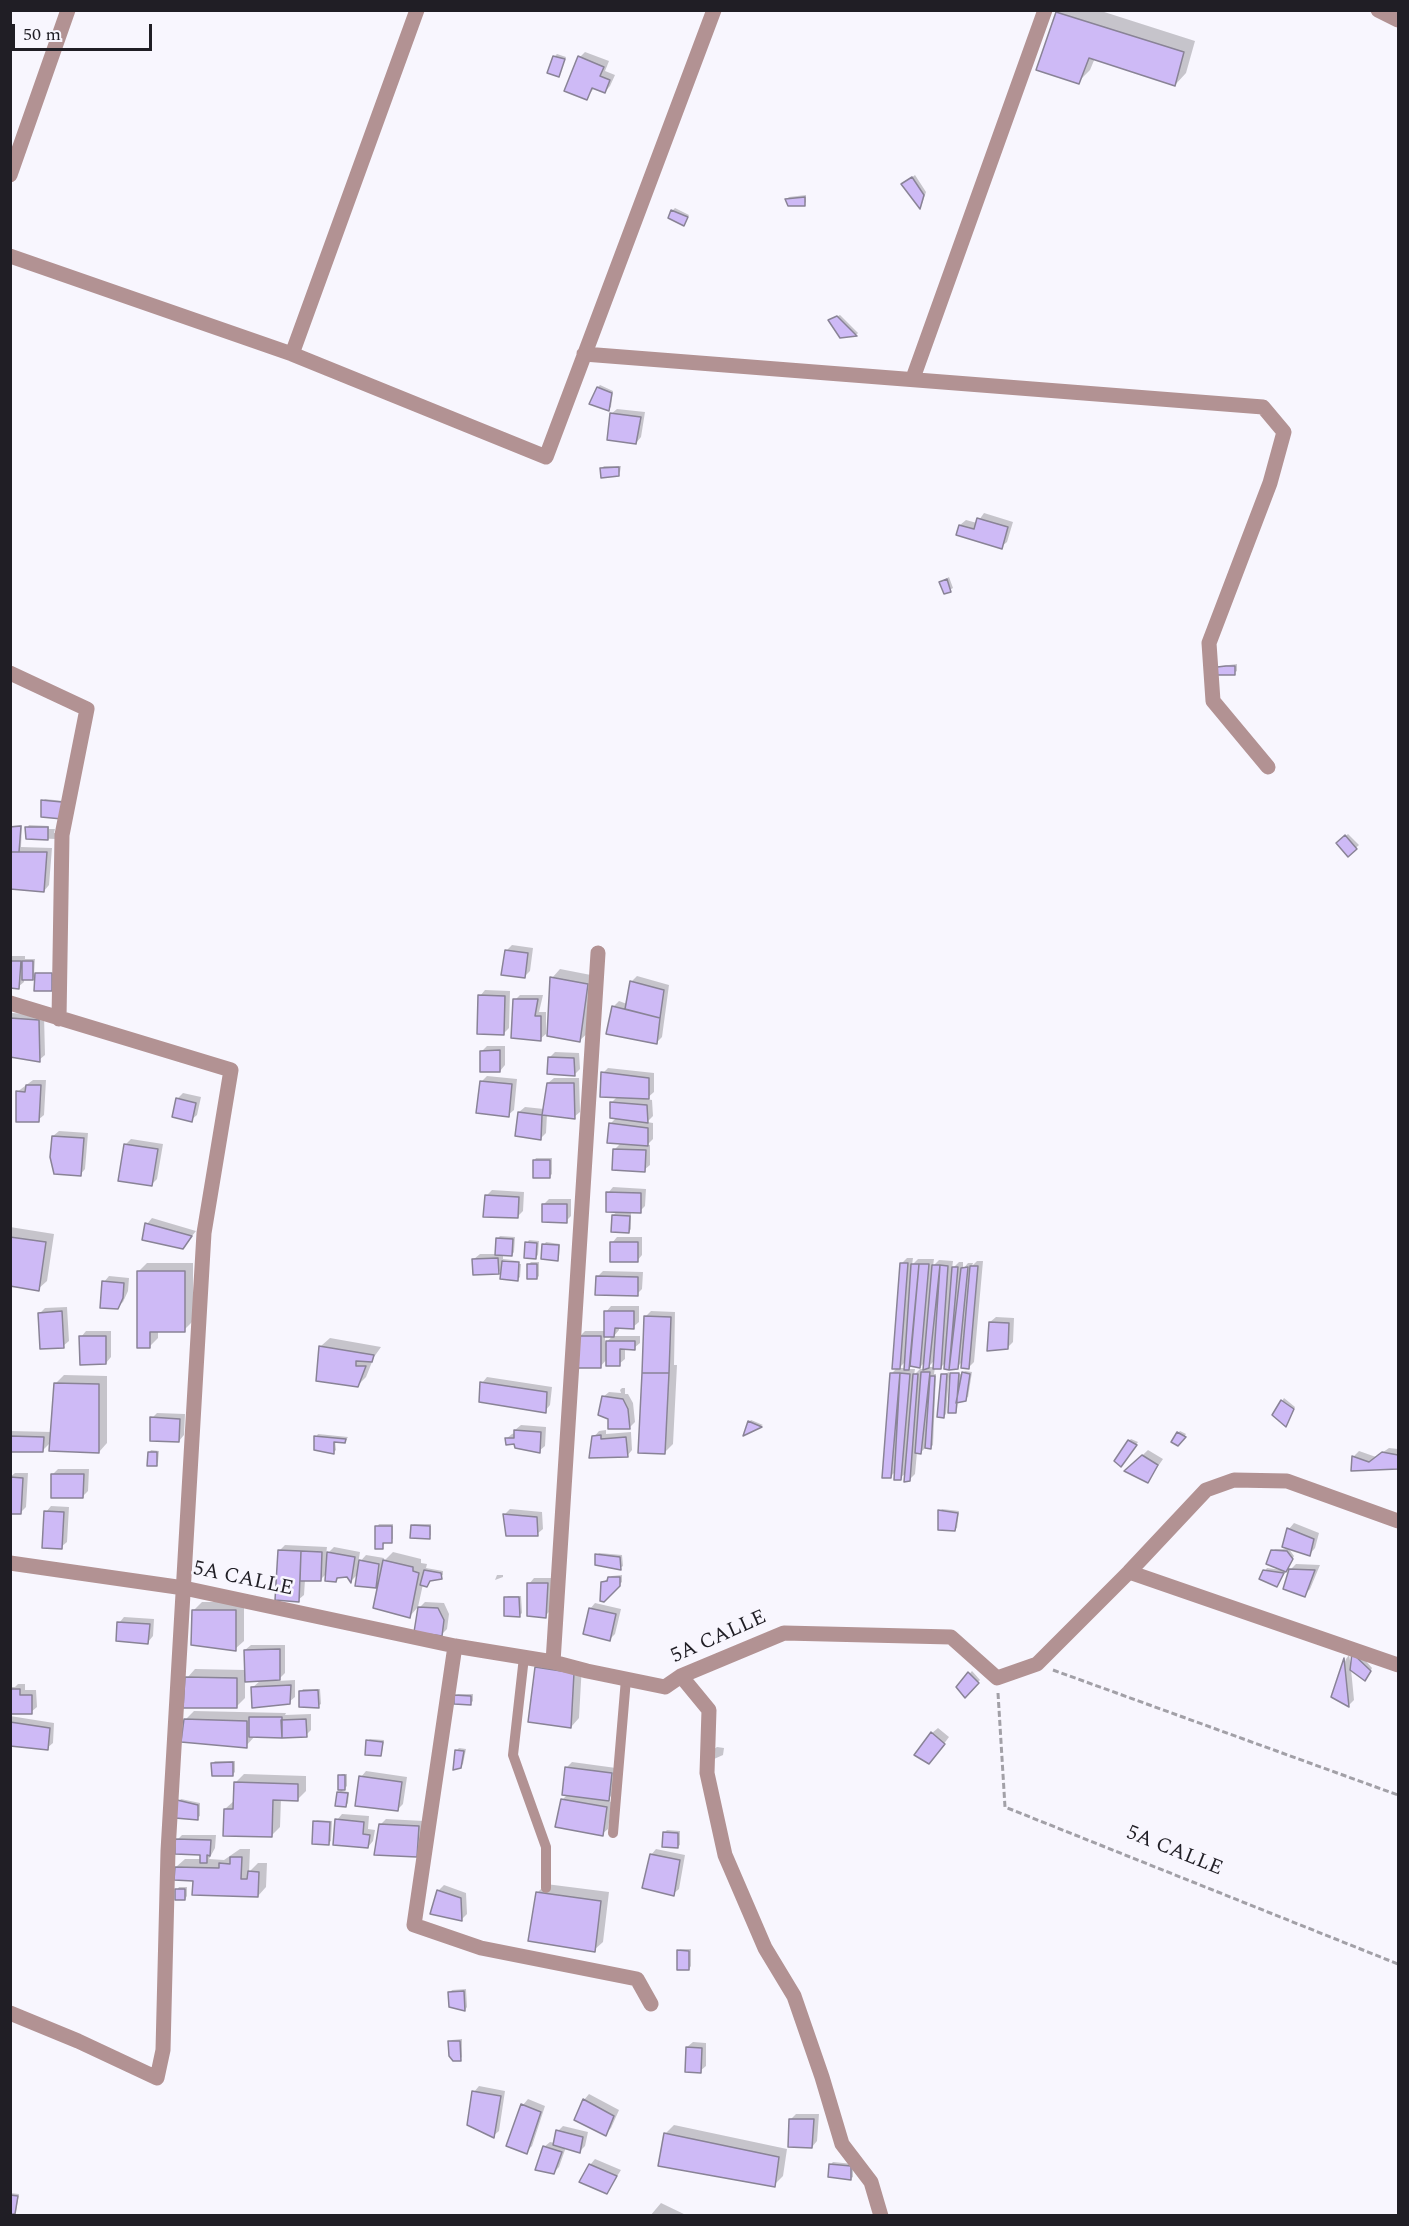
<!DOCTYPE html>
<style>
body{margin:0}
#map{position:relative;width:1409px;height:2226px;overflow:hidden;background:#f8f6fe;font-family:Spectral,serif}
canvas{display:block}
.frame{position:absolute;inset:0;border:12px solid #201e25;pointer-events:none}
.scale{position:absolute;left:12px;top:24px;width:140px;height:27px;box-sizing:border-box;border:3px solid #201e25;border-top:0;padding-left:8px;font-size:18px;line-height:21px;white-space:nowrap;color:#201e25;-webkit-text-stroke:4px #f8f6fe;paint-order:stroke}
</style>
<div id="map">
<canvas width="1409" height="2226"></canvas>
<div class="frame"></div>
<div class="scale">50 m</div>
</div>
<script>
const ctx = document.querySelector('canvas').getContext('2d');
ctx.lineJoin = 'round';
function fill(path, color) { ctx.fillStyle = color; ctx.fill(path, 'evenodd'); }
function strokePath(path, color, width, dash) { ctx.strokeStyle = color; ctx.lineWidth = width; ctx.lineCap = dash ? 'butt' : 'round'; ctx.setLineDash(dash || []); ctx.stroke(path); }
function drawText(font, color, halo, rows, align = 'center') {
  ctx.font = font + ' Spectral,serif'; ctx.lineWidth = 5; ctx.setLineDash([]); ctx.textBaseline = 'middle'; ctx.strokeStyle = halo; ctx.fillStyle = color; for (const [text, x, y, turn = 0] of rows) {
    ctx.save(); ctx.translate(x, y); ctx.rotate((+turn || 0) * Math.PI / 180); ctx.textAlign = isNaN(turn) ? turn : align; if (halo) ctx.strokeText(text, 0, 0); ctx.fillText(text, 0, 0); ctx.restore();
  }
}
const shadow = new Path2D(`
 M1060 10H1098L1195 41 1186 73 1175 85 1095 58 1090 70 1078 82 1057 13Z
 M585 52 609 61 605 71 615 75 610 86 605 92 594 88 587 98 580 57Z
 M557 54 566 57 559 75 554 57Z
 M915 175 926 192 921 207 906 182Z
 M806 195V202L804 204 787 199 789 197Z
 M675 208 689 215 684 224 672 211Z
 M840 315 858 333 857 334 841 336 830 320Z
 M600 385 613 391 611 407 609 409 598 387Z
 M617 409 645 412 641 437 636 443 611 414Z
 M604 466H621L620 472 618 474 602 468Z
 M984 513 1013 522 1007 542 1001 547 960 525 966 520 977 523Z
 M949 577 953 588 944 593 940 582Z
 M1237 664V671L1234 673 1219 668 1221 666Z
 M45 799 64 801V815L43 801Z
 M22 825 21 847 52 848 49 885 44 891 10 887V826Z
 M29 825 49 826V829H55L54 833H57L56 839 27 838V828Z
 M1348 834 1359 845 1348 855 1338 843Z
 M512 945 533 948 530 971 524 977 506 951Z
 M10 956H25V959H35L34 975 36 973 54 974V987L52 989 36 975 32 979 24 978V982L18 987 10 986Z
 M560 969 596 976 589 1032 580 1040 552 978Z
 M637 976 669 985 662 1037 656 1043 613 1007 619 1001 627 1004 631 982Z
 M485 990 510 991 509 1028 503 1034 480 996Z
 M520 995H543L539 1012H546V1034L540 1039 515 1000Z
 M12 1013 44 1015 45 1055 39 1060 10 1056Z
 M487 1046H505V1065L500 1071 482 1051Z
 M555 1052 579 1053 580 1069 574 1075 549 1058Z
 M608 1068 654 1073V1092L646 1099 652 1100 653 1116 647 1122 653 1123V1139L647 1145H650V1165L644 1170 614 1150 621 1143 610 1124 617 1117 612 1102 618 1096 603 1073Z
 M487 1076 517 1079 514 1110 508 1115 481 1082Z
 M554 1078H579L580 1112 574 1117 547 1114 546 1133 541 1138 519 1112 525 1107 544 1109 548 1083Z
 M33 1080H46L44 1115 38 1120 17 1092Z
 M183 1093 201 1097 197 1115 191 1120 177 1099Z
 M59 1131 88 1133 85 1169 80 1175 53 1136Z
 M131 1139 163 1144 157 1179 152 1184 125 1145Z
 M536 1158H552V1174L550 1176 534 1161Z
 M613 1187 646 1189 645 1206 640 1211H631V1229L629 1232 613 1215 618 1211 608 1193Z
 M492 1190 524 1192 523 1211 517 1217 486 1196Z
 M549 1199H571V1216L566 1221 543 1205Z
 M152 1218 196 1231 182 1248 147 1224Z
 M10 1227 54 1234 47 1281 38 1289 10 1285Z
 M500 1236 515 1237 514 1252 512 1255 503 1254V1259L521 1261 503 1260V1263L521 1264 520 1277 518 1279 503 1268 498 1273 474 1259 480 1254H497V1239Z
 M617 1237H642V1255L637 1261 612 1243Z
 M529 1240 539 1241 538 1255 535 1258 527 1243Z
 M546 1242 560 1244 559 1257 557 1259 544 1245Z
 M907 1258H913L912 1265 918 1259H934L933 1266 939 1260 953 1261 952 1269 959 1262H963V1269L968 1263H973L972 1266 977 1261H983L974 1362 969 1367 963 1361 957 1367 946 1368 947 1361 940 1368 935 1367 934 1374H936L933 1445 931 1447H926L921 1452H917L915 1474 909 1480 906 1473 900 1478 896 1471 890 1477 891 1374 897 1368 902 1263ZM935 1360V1367H928ZM906 1361 905 1368H899ZM926 1361 925 1369H920L914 1375 915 1369H909L912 1365 920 1367Z
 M531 1262H539V1276L537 1278 528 1265Z
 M147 1263H193V1321L184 1330H158V1338L149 1347 139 1271Z
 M603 1271 643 1272 642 1289 637 1294 597 1277Z
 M109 1276 129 1278 128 1291 123 1302 117 1307 104 1282Z
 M611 1306H639V1322L633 1327H619V1330L614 1336H640V1343L634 1348H625V1359L619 1364 607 1359 600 1367 579 1337 585 1331H606V1312ZM605 1336H613L605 1343Z
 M67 1307 69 1341 63 1346 39 1314 45 1308Z
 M651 1311 675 1312 674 1365H677L673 1444 665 1452 645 1317Z
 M996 1317 1014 1318 1013 1342 1008 1347 990 1322Z
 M86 1331H111V1357L106 1363 81 1337Z
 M330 1338 381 1347 374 1357 366 1377 357 1386 321 1346Z
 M965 1371 972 1372 968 1397 958 1401 957 1409 955 1411 951 1377H949L946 1414 943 1417 942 1375 949 1372V1376L952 1373 966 1375V1372H964Z
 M64 1375 107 1376V1443L99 1452 51 1442 42 1451 10 1450V1431L52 1432 55 1384Z
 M487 1377 552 1387 550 1405 545 1411 482 1383Z
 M622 1388H625V1394H628L633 1403 635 1422 629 1428 603 1397 609 1392 621 1393 620 1390Z
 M1284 1398 1295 1407 1288 1423 1274 1415Z
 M157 1413 185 1414 184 1435 179 1441 152 1418Z
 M751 1420 763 1425 746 1433 749 1422Z
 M521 1425 546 1427 545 1446 539 1451 506 1439 512 1434 515 1433V1430Z
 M606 1430V1434L631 1432 632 1450 627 1456 594 1437 599 1431Z
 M1180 1431 1186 1434 1178 1444V1433Z
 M318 1434 348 1437 345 1442 335 1441 336 1450 334 1452 316 1437Z
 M1131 1439 1138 1442 1123 1463 1129 1441Z
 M1389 1448 1398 1449V1468L1353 1470 1354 1456 1359 1451 1376 1457Z
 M151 1450 159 1451 158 1462 156 1465 149 1453Z
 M1148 1450 1163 1459 1148 1481 1127 1470Z
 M58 1469H89L88 1491 82 1497 53 1474Z
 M15 1473H28L26 1507 21 1512 10 1477Z
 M51 1506 69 1507 67 1542 61 1547 46 1512Z
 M510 1509 542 1512 543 1529 537 1534 505 1514Z
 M942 1509 959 1511 957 1528 954 1530 940 1511Z
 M1294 1523 1319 1533 1315 1548 1310 1554 1289 1529Z
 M379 1524H393V1539L385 1542 382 1548 377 1527Z
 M414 1524H431V1535L429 1537 412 1526Z
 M285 1545 327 1547 326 1555 334 1547 360 1552 358 1564 366 1555 384 1558 383 1562 393 1552 421 1559V1563L427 1564 426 1568 443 1571V1575L431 1580 427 1586 423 1584 418 1607 410 1616 380 1582 375 1587 359 1573 351 1581 348 1575 340 1576 336 1581 327 1573 320 1580H305L304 1595 298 1600 279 1551Z
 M1275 1549H1289L1294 1556 1279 1583 1265 1571 1267 1568 1283 1570 1273 1551Z
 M599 1553 622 1555 623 1566 620 1568 597 1555Z
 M1296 1564 1320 1565 1310 1589 1304 1595 1291 1569Z
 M497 1575H503V1577L495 1580Z
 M622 1575V1582L603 1600V1582L612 1576Z
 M534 1578H553L550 1611 545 1616 529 1584Z
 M508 1596H521L522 1613 520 1615 506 1598Z
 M202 1602H244V1641L235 1649 194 1610Z
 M425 1602 444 1603 449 1614 447 1629 441 1635 419 1608Z
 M595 1603 621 1609 615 1634 610 1639 590 1609Z
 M124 1617 154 1619 153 1636 148 1642 119 1623Z
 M251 1645H285V1673L277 1681 295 1680V1697L289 1702 252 1688 261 1680H245V1698L236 1707 187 1678 195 1669 246 1670 245 1650Z
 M1359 1653 1372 1668 1367 1677 1351 1669 1354 1700 1349 1705 1333 1696 1346 1659 1349 1655 1351 1666Z
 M545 1659 582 1664 579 1718 571 1727 537 1668Z
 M972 1671 980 1680 965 1695 958 1687Z
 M18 1684H25V1690H36L37 1707 31 1712 10 1704V1687H15Z
 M303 1689H320L321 1704 318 1706 301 1692Z
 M458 1694H473V1701L471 1703 455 1696Z
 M194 1711 286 1713 285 1715 311 1714V1730L306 1735 255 1736 246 1746 185 1720Z
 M10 1716 54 1723 53 1743 47 1748 10 1744Z
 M938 1728 949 1737 934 1757 932 1733Z
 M370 1739 384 1740 382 1752 380 1755 367 1741Z
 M717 1747 724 1748 723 1755 714 1759V1749Z
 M459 1748 466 1749 463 1764 460 1767 457 1750Z
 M215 1761H235V1772L232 1775 213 1763Z
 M572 1762 616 1768 614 1793 606 1801 612 1802 608 1829 602 1834 562 1800 568 1794 566 1768Z
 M366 1771 407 1777 403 1804 397 1810 361 1777Z
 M244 1774 306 1776V1791L298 1799H281L280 1827 271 1836 225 1809 235 1800V1783Z
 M342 1774H347V1786L342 1791 349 1792 348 1803 346 1806 338 1793 343 1788 340 1776Z
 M181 1799 200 1803V1816L197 1818 179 1801Z
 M342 1814 369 1816 368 1829 375 1830 373 1841 368 1847 337 1820Z
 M386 1819 424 1821 417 1856 380 1825Z
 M317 1820 332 1821 331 1841 328 1843 314 1822Z
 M667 1830 680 1831V1845L677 1847 665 1832Z
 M182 1835H216L215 1848 209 1859 224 1860 240 1849H250L249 1872 258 1863H267L266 1887 258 1896 194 1879 176 1867 185 1859H201V1853L177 1840Z
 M656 1849 685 1855 679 1889 673 1894 651 1855Z
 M546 1884 609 1892 603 1942 594 1950 537 1893Z
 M444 1885 466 1893 467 1914 462 1919 438 1891Z
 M179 1887H187V1896L185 1899 177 1890Z
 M680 1949H691V1966L689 1969 678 1951Z
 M466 1989 467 2007 465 2010 450 1993 452 1990Z
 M462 2039V2057L460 2059 450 2042 452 2040Z
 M693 2042 706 2043V2066L700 2071 687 2047Z
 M479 2086 505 2091 499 2131 493 2136 474 2092Z
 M589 2094 619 2110 611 2128 605 2134 584 2100Z
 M528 2099 545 2106 532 2146 526 2152 507 2145 523 2105Z
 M796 2114H819L817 2141 812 2147 790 2120Z
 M674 2125 787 2149 783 2176 774 2185 660 2165 666 2133Z
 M563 2126 588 2132 585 2146 579 2152 566 2147 559 2167 553 2173 544 2147 550 2142 555 2143 558 2131Z
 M595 2159 621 2170 607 2192 590 2165Z
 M833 2162 853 2164V2177L850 2179 831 2164Z
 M10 2193 19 2194 16 2211 14 2213 10 2212Z
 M661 2203 688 2216H650Z`);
const building = new Path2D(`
 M1056 12 1184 52 1175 86 1089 58 1079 84 1036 70Z
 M553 56 565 59 559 77 547 73Z
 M578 56 604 67 600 76 610 80 605 93 592 88 587 100 564 91Z
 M912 177 924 195 920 209 901 184Z
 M805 197V206H788L785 199Z
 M671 210 688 217 684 226 668 218Z
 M837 316 857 336 840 338 828 320Z
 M597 387 612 393 609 411 589 404Z
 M610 413 641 417 636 444 607 440Z
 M619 467V476L601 478 600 468Z
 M977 518 1008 527 1002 549 956 535 959 525 974 529Z
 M947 579 951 592 944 594 939 582Z
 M1226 666H1235V675H1217V667Z
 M41 800 62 802V819L41 817Z
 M21 826 19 852H10V827Z
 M25 827H48V840L26 839Z
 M1345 835 1357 849 1348 857 1336 843Z
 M10 852H47L44 892 10 889Z
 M505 950 528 953 525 978 501 975Z
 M10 961H21L19 989 10 988Z
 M22 961H33V980H22Z
 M35 973H52V991H34Z
 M550 977 588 984 580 1042 547 1036Z
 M630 981 664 990 660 1018 625 1009Z
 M478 995 505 996 504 1035 477 1034Z
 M513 999H538L535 1016H541V1041L511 1038Z
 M612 1006 660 1018 657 1044 606 1034Z
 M10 1018 39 1020 40 1062 10 1057Z
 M500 1050V1072H480V1051Z
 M548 1057 574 1058 575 1076 547 1074Z
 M601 1072 649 1078V1099L600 1097Z
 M480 1081 512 1084 509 1117 476 1113Z
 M547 1083H574L575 1119 542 1115Z
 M26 1085H41L39 1122H16V1091L25 1092Z
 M176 1098 196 1103 192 1122 172 1117Z
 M610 1102 647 1105 648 1123 610 1118Z
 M518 1112 542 1115 541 1140 515 1136Z
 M609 1123 648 1128V1146L607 1143Z
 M52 1136 84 1138 81 1176 54 1174 50 1157Z
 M124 1144 158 1149 152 1186 118 1181Z
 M613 1149 646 1150 645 1172 612 1170Z
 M533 1160H550V1178H533Z
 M606 1192 641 1193V1213L606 1212Z
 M485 1195 519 1197 518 1218 483 1217Z
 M542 1204H567V1223L542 1222Z
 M612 1215 630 1216 629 1233 611 1232Z
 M145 1223 192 1236 183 1249 142 1240Z
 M10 1237 46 1242 39 1291 10 1286Z
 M496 1238 513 1239 512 1256 495 1255Z
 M525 1242 537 1243 536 1259 524 1258Z
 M610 1242H638V1262H610Z
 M542 1244 559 1245 558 1261 541 1259Z
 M498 1258 499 1274 473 1275 472 1259Z
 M502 1261 519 1262 518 1281 500 1279Z
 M900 1263H908L900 1369H892Z
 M527 1264H537V1279H527Z
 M911 1264H919L909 1370H904Z
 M919 1264H929L920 1368 910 1366Z
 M932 1265H940L929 1368 923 1370Z
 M940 1265 948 1266 941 1369H933Z
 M970 1266H978L969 1369 961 1368Z
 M952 1267H958L949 1370 944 1369Z
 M968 1267 958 1369 949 1370 961 1268Z
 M137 1271H185V1332H150V1348H137Z
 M596 1276 638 1277V1296L595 1295Z
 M102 1281 124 1283 123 1298 118 1309 100 1308Z
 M62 1311 64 1348 40 1349 38 1313Z
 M604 1311H634V1329L615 1328 614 1337H604Z
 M644 1316 671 1317 669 1373H642Z
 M989 1322 1009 1323 1008 1349 987 1351Z
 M79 1336H106V1364L80 1365Z
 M578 1336H601V1368H578Z
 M606 1341H635V1350L620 1349V1366H606Z
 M319 1346 374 1355 372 1362 356 1361V1366H366L358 1387 316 1381Z
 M921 1372H930L921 1454 915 1453Z
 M962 1372 970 1374 966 1401 956 1403Z
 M642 1373H669L665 1454 638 1453Z
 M890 1373H900L891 1478H882Z
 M900 1373 910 1374 901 1480H894Z
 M950 1373H959L956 1413H948Z
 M913 1374H918L910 1481 904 1482Z
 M941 1374H947L944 1418 937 1417Z
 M930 1376H935L931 1449 925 1448Z
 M480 1382 547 1392 546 1413 479 1402Z
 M54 1383 99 1384V1453L49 1451Z
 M602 1396 623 1399 628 1409 630 1429H608V1419L598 1415Z
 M1281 1400 1294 1409 1286 1427 1272 1415Z
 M150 1417 180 1419 179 1442 150 1441Z
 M748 1421 762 1427 743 1436Z
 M514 1430 541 1432 540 1453 515 1448 514 1444 506 1445 505 1438H514Z
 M1177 1432 1186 1437 1178 1446 1171 1442Z
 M601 1435V1439L626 1437 628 1457 589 1458 592 1436Z
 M10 1436 44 1437 43 1452H10Z
 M314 1436 346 1439 345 1443 334 1442V1454L314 1450Z
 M1128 1440 1137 1445 1121 1467 1114 1461Z
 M148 1452H157V1466H147Z
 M1382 1452 1398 1455V1469L1351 1471 1352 1456 1369 1462Z
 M1142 1455 1158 1465 1148 1483 1124 1471Z
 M51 1474H84L83 1498H51Z
 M10 1477 23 1478 21 1514H10Z
 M938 1510 958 1513 955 1531 938 1530Z
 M44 1511 64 1512 62 1549 42 1548Z
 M503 1514 537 1517 538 1536H506Z
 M411 1525 430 1526V1539L410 1538Z
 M375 1526H392V1543H383V1549H375Z
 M1287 1528 1314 1539 1310 1556 1282 1547Z
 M278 1550 301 1551 299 1602 275 1600Z
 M1271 1550 1287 1551 1293 1559 1286 1572 1266 1564Z
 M301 1551 322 1552 321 1581H300Z
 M327 1552 355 1557 351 1583 347 1577 337 1578 336 1582 325 1581Z
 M595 1554 620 1557 621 1570 595 1565Z
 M359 1560 379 1564 376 1588 355 1586Z
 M383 1560 413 1567V1571L419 1573 410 1618 373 1608Z
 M1289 1569 1315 1570 1305 1597 1283 1589Z
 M424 1570 441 1573 442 1579 430 1581 427 1587 420 1585Z
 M1263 1570 1284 1573 1277 1587 1259 1579Z
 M608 1577H620V1586L604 1602 600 1601 601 1582 607 1581Z
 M527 1583H548L546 1618 527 1616Z
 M504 1597H519L520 1617 504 1616Z
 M418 1607 438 1608 444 1620 442 1636 414 1632Z
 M589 1608 616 1614 610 1641 583 1634Z
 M192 1610H236V1651L191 1645Z
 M117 1622 150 1624 148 1644 116 1641Z
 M280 1649V1680L245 1682 244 1650Z
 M1352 1653 1371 1671 1365 1681 1350 1670Z
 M1344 1658 1349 1707 1331 1697Z
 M535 1667 574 1673 571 1728 528 1722Z
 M968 1672 979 1683 965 1698 956 1687Z
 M185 1677 237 1678V1708H183Z
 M291 1685 290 1704 252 1708 251 1687Z
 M11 1689H20V1695H32V1714H10Z
 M318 1690 319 1708 299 1707V1691Z
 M454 1695 471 1696V1705L454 1704Z
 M249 1717H282V1738L249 1737Z
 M184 1719 247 1721V1748L181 1742Z
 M306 1719 307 1737 282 1738 281 1720Z
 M10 1722 50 1728 48 1750 10 1746Z
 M931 1732 945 1744 929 1764 914 1755Z
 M366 1740 383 1742 381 1756 365 1755Z
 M455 1750 464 1751 461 1768 453 1770Z
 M233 1762V1776H212L211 1763Z
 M565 1767 612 1773 609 1801 562 1795Z
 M338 1775H345V1790H338Z
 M359 1776 402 1782 398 1811 355 1806Z
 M234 1782 298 1784V1801L273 1800 272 1837 223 1836 224 1809H233Z
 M337 1792 348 1793 346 1807 335 1806Z
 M561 1799 607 1807 603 1836 555 1827Z
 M177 1800 198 1805V1820L175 1818Z
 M335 1819 364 1822 363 1834 370 1835 368 1848 333 1845Z
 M313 1821 330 1822 329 1845 312 1844Z
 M379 1824 419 1826 417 1857 374 1855Z
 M663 1832 678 1833V1848L662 1847Z
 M175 1839 211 1840 210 1856 207 1855V1863H200V1855L175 1854Z
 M650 1854 680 1860 674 1896 642 1888Z
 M230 1857H242L241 1879H247L248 1871 259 1872 258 1897 192 1895 193 1881 174 1880 175 1867 219 1868V1863L230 1864Z
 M175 1889H185V1900H175Z
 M437 1890 461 1898 462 1921 430 1914Z
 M536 1892 601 1901 595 1952 528 1941Z
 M677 1950 689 1951V1970H677Z
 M464 1991 465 2011 449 2007 448 1992Z
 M448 2041H460L461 2061H453L449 2056Z
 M686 2047 702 2048 701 2073 685 2072Z
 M472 2091 501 2096 494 2138 467 2125Z
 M583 2099 614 2116 606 2136 574 2120Z
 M521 2104 541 2112 527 2154 506 2146Z
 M789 2119H814L812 2148 788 2147Z
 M556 2130 583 2137 580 2153 553 2145Z
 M664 2133 779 2157 775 2187 658 2166Z
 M543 2146 562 2152 554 2174 535 2170Z
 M589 2164 617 2176 607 2194 579 2182Z
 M829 2164 851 2166V2180L828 2177Z
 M10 2195 18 2196 15 2214H10Z`);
const path = new Path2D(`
 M1053 1670 1398 1795
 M998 1693 1005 1807 1398 1964`);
const lane = new Path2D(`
 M524 1657 513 1755 546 1847V1888
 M613 1833 626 1679`);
const street = new Path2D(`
 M1378 10 1398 20
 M10 175 68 10
 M10 256 292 354 546 457 714 10
 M292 354 417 10
 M584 354 1263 407 1284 432 1270 483 1209 643 1213 701 1268 767
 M913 378 1045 10
 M10 673 87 709 62 835 59 1019
 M10 1003 231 1070 204 1233 168 1851 163 2050 157 2078 78 2041 10 2013
 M10 1563 184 1588 455 1646 553 1662 587 1671 665 1687 681 1676 784 1633 951 1637 997 1678 1037 1664 1129 1572 1206 1490 1234 1480 1287 1481 1398 1521
 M1129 1572 1398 1665
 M455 1646 414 1925 481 1948 637 1979 651 2004
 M553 1662 598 953
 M681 1676 709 1710 707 1773 725 1855 765 1948 794 1996 822 2077 842 2144 871 2182 881 2216`);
const streetNames = [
 ["5A CALLE",243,1580,12],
 ["5A CALLE",719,1638,-24],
 ["5A CALLE",1174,1852,22]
];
fill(shadow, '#0003');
fill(building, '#cebaf6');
strokePath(building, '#898396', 1.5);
strokePath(path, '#a2a0a7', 3, [6, 3]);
strokePath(lane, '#b29293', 10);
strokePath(street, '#b29293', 15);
drawText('21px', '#201e25', '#f8f6fe', streetNames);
</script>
